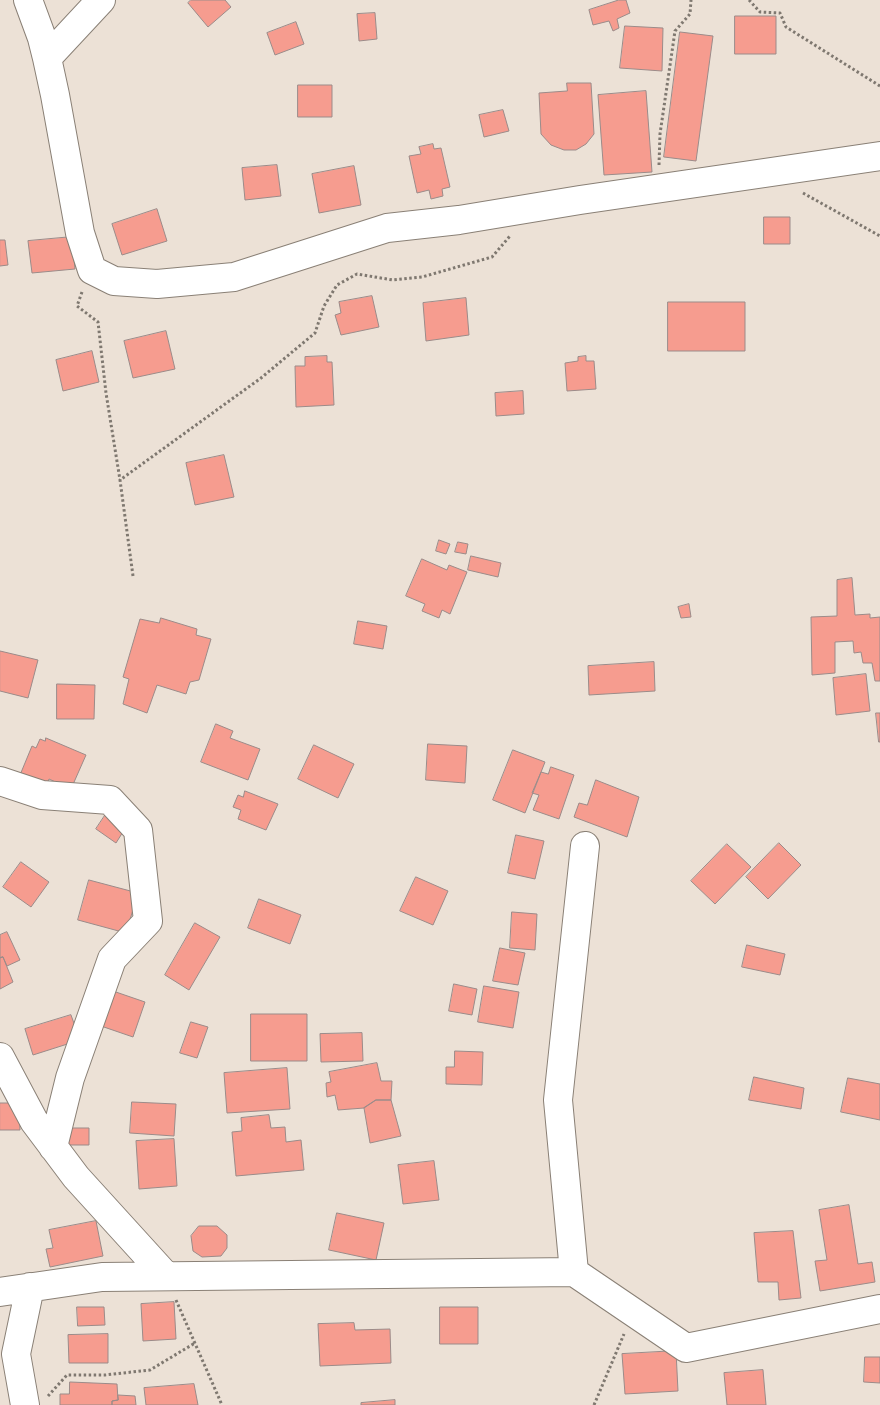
<!DOCTYPE html>
<style>
body{margin:0}
canvas{display:block;background:#ece1d6}
</style>
<canvas width="880" height="1405"></canvas>
<script>
const ctx = document.querySelector('canvas').getContext('2d');
ctx.lineJoin = 'round';
function fill(path, color) { ctx.fillStyle = color; ctx.fill(path, 'evenodd'); }
function strokePath(path, color, width, dash) { ctx.strokeStyle = color; ctx.lineWidth = width; ctx.lineCap = dash ? 'butt' : 'round'; ctx.setLineDash(dash || []); ctx.stroke(path); }
const building = new Path2D(`
 M191 0H225L231 7 208 27 188 3Z
 M619 0H626L630 13 617 19 619 28 613 31 609 21 593 25 589 10Z
 M375 13 377 39 359 41 357 14Z
 M735 16H776V54H735Z
 M296 22 304 44 275 55 267 33Z
 M625 26 663 28 662 71 620 68Z
 M680 32 713 36 696 161 664 157Z
 M567 83H591L594 134 586 144 576 150H564L551 145 541 134 539 93 567 91Z
 M298 85H332V117H298Z
 M646 91 652 172 604 175 598 95Z
 M503 110 509 131 484 137 479 115Z
 M433 144 434 149 441 148 450 187 442 189 443 196 431 199 429 190 417 193 409 156 421 154 419 147Z
 M277 165 281 196 245 200 242 168Z
 M354 166 361 205 319 213 312 174Z
 M157 209 167 241 122 255 112 224Z
 M764 217H790V244H764Z
 M72 237 75 269 32 273 28 241Z
 M0 240H5L8 265 0 266Z
 M372 296 379 327 341 335 335 315 341 313 339 302Z
 M466 298 469 335 426 341 423 303Z
 M668 302H745V351H668Z
 M166 331 175 369 133 378 124 341Z
 M92 351 99 382 63 391 56 360Z
 M327 356V362H332L334 405 296 407 295 366H305V357Z
 M586 356V361H594L596 389 567 391 565 363 578 361V357Z
 M523 391 524 414 496 416 495 393Z
 M224 455 234 497 195 505 186 463Z
 M439 540 450 544 446 554 436 551Z
 M458 542 468 544 466 554 455 552Z
 M471 556 501 563 498 577 468 570Z
 M422 559 447 570 449 565 467 572 450 614 442 610 439 618 422 611 425 604 406 596Z
 M852 578 855 615 870 614V618L880 617V681H875L872 663H863L861 652 854 653 853 641 835 642V673L812 675 811 617 837 616V580Z
 M689 604 691 617 681 618 678 607Z
 M161 618 197 629 196 635 211 639 199 680 190 682 186 694 157 685 147 713 123 704 129 679 123 677 140 619 159 623Z
 M358 621 387 626 383 649 354 644Z
 M0 651 38 660 28 698 0 691Z
 M654 662 655 691 589 695 588 666Z
 M866 674 870 711 836 715 833 678Z
 M57 684 95 685 94 719H57Z
 M876 713H880V742H879Z
 M216 724 233 731 230 738 260 749 248 780 201 762Z
 M46 738 86 755 71 789 49 779 46 786 20 775 32 746 36 748 40 739 45 741Z
 M428 744 467 746 465 783 426 780Z
 M314 745 354 764 338 798 298 779Z
 M513 750 545 762 525 813 493 800Z
 M551 767 574 775 559 819 533 810 539 795 532 793 541 772 548 774Z
 M596 780 639 797 627 837 574 817 579 803 587 805Z
 M245 791 278 804 266 830 238 819 241 810 233 807 238 795 243 797Z
 M106 814 126 827 116 843 96 829Z
 M516 835 544 841 535 879 508 873Z
 M779 843 801 865 768 899 746 877Z
 M727 844 751 867 715 904 691 881Z
 M21 862 49 882 31 907 3 887Z
 M416 877 448 891 433 925 400 911Z
 M89 880 138 893 126 933 78 920Z
 M259 899 301 915 290 944 248 928Z
 M512 912 537 914 535 950 510 948Z
 M195 923 220 937 189 990 165 975Z
 M7 932 20 960 7 966 3 957 0 958V935Z
 M747 945 785 954 780 975 742 967Z
 M500 948 525 953 518 985 493 981Z
 M3 957 13 982 0 989V958Z
 M454 984 477 989 472 1015 449 1011Z
 M484 986 519 992 513 1028 478 1022Z
 M110 990 145 1002 133 1037 98 1025Z
 M251 1014H307V1061H251Z
 M71 1015 80 1040 33 1055 25 1029Z
 M191 1022 208 1027 197 1058 180 1053Z
 M362 1033 363 1061 321 1062 320 1034Z
 M455 1051 483 1052 482 1085 446 1084V1067H454Z
 M377 1063 381 1081H392L391 1100H376L364 1108 338 1110 335 1095 327 1097 326 1083 331 1082 329 1072Z
 M287 1068 290 1109 227 1113 224 1073Z
 M754 1077 804 1088 801 1109 749 1100Z
 M848 1078 880 1084V1120L841 1112Z
 M376 1100H391L401 1136 370 1143 364 1108Z
 M132 1102 176 1104 174 1136 130 1133Z
 M0 1103H19L20 1130H0Z
 M269 1115 271 1128 285 1127 286 1142 301 1140 304 1170 236 1176 232 1132 242 1131 241 1118Z
 M65 1128H89V1145H65Z
 M174 1139 177 1186 139 1189 136 1141Z
 M434 1161 439 1200 403 1204 398 1165Z
 M849 1205 858 1264 872 1262 875 1282 820 1291 815 1261 827 1260 819 1210Z
 M337 1213 384 1223 376 1260 329 1250Z
 M96 1221 103 1256 50 1267 46 1249 53 1248 49 1230Z
 M199 1226H217L227 1235V1248L221 1256 202 1257 193 1251 191 1236Z
 M793 1231 801 1298 779 1300 778 1282H758L754 1233Z
 M174 1302 176 1339 143 1341 141 1304Z
 M77 1307H104L105 1325 78 1326Z
 M440 1307H478V1344H440Z
 M354 1323 355 1330 390 1329 391 1363 320 1366 318 1324Z
 M108 1334V1363H69L68 1335Z
 M676 1351 678 1391 625 1394 622 1354Z
 M865 1357H880V1383L864 1382Z
 M763 1370 766 1405H727L724 1373Z
 M70 1382 117 1384 118 1400 112 1401V1405H60V1394H69Z
 M194 1384 198 1405H146L144 1388Z
 M118 1395 135 1396 136 1405H112V1401L118 1400Z
 M395 1400V1405H361V1403Z`);
const path = new Path2D(`
 M749 0 760 12 780 13 786 27 880 86
 M659 165 660 134 675 31 690 14 691 0
 M803 193 880 236
 M82 292 77 306 98 322 106 393 120 480
 M133 576 120 480 261 378 315 333 324 306 337 285 357 274 393 280 422 277 492 257 510 236
 M176 1300 222 1405
 M48 1396 67 1375H105L150 1370 195 1343
 M594 1405 624 1334`);
const minor = new Path2D(`
 M28 0 42 38 47 58 55 95 80 233 92 270 114 281 157 284 234 277 387 228 459 220 580 200 880 156
 M47 58 101 0
 M0 781 42 795 110 800 138 830 148 921 112 959 70 1078 53 1147
 M0 1057 34 1121 76 1177 166 1276
 M574 1272 558 1100 585 846
 M0 1292 102 1277 574 1272 686 1348 880 1309
 M25 1405 16 1354 30 1287`);
fill(building, '#f69c8f');
strokePath(building, '#9b8b89', 1);
strokePath(minor, '#8a8076', 30);
strokePath(path, '#7f7870', 3, [2.5, 2.5]);
strokePath(minor, '#fff', 28);
</script>
